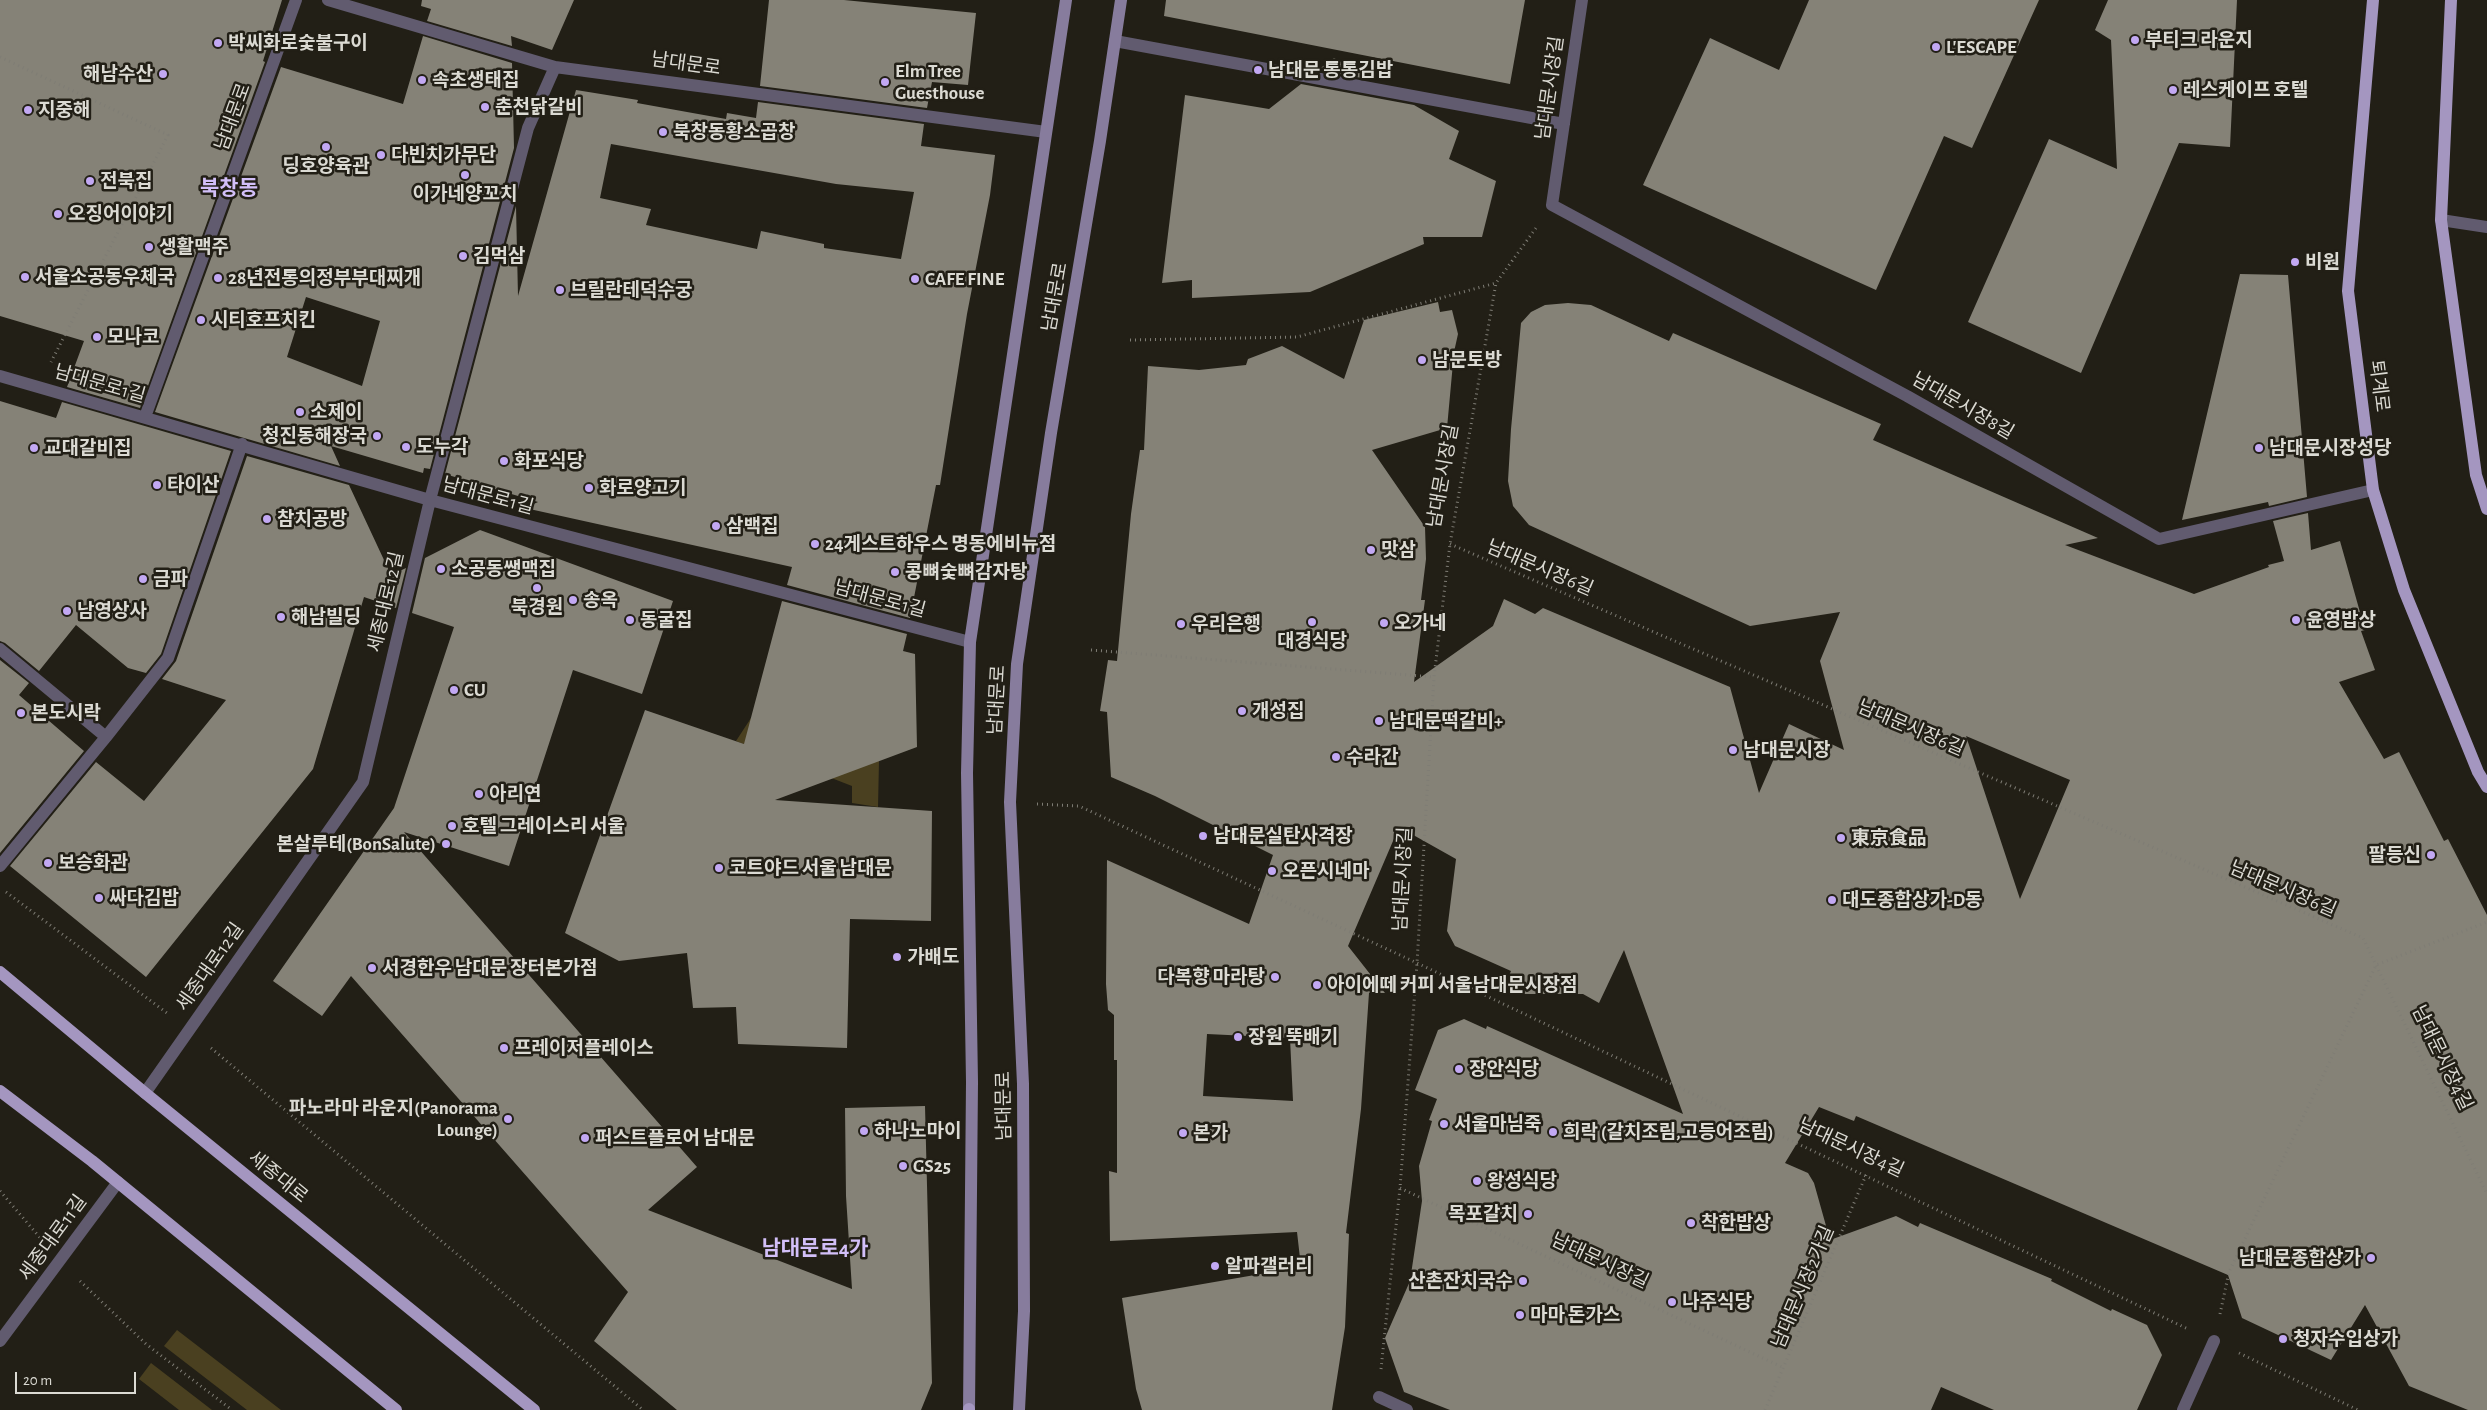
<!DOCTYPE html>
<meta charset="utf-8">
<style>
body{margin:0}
#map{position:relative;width:2487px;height:1410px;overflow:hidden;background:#221f16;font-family:"Alegreya Sans",sans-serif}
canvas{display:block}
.scale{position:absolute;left:15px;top:1372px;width:121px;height:22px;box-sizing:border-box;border:2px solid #dbdad3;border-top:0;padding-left:6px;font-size:15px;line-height:18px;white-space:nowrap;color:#dbdad3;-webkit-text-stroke:4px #221f16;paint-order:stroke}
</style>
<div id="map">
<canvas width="2487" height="1410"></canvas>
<div class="scale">20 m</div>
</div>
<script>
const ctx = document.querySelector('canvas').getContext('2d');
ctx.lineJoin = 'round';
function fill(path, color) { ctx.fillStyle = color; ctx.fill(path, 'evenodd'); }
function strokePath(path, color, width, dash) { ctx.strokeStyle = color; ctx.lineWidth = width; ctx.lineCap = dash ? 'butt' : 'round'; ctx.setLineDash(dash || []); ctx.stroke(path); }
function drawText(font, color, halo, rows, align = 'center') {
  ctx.font = font + ' "Alegreya Sans","Noto Sans KR",sans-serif'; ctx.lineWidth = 5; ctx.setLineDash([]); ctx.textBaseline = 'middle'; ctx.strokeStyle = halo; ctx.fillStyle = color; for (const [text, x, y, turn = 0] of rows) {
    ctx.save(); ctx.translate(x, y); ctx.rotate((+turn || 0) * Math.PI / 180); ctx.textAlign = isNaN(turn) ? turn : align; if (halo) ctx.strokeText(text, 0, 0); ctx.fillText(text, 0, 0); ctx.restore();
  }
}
const green = new Path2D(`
 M751 718 879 761 878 807 852 803V786L736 741Z
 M177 1330 281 1410H247L164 1346Z
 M151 1363 212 1410H179L139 1379Z`);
const building = new Path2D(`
 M0 0H282L263 61 265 62 140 408 67 387 84 341 0 316Z
 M422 0H574L552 50 511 36 512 46 427 21 431 9 421 6Z
 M769 0H844L976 13 968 85 932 82 927 108 760 86Z
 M1166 0H1525L1510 84 1164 16Z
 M1809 0H2039L1972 148 1944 136 1876 290 1643 185 1710 38 1779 70Z
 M2108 0H2237L2230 147 2179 143 2081 373 1968 322 2049 139 2117 169 2111 40 2095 30Z
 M423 36 512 63 514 148 430 469 424 468 423 473 331 446 340 466 155 412 281 67 403 104ZM306 297 380 321 362 386 287 357Z
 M1334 58 1373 80 1318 70Z
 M1301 84 1414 105 1459 131 1449 159 1496 181 1482 237H1423L1424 244 1310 292 1192 298V280L1162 283 1185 95 1269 109Z
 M576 90 638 100 637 103 726 119 727 113 756 118 758 102 924 124 921 146 995 155 990 195 967 314 940 485H936L910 618 787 585 792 567 525 508 538 502 445 474 516 206 518 296ZM611 144 836 184 914 192 901 259 824 248V244L761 231 757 249 646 225 651 209 600 198Z
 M2240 274 2288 275 2307 497 2269 506 2268 502 2182 520Z
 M1438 302 1440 312 1452 310 1458 334 1454 352 1447 428 1372 450 1425 527 1426 559 1421 600H1425L1414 682 1493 626 1504 599 1535 614 1543 608 1730 687 1759 793 1789 724 1844 750 1820 661 1840 612 1750 626 1529 525 1513 506 1508 481 1511 429 1521 323 1531 312 1545 305 1568 303 1591 305 1669 341 1673 333 1881 424 1873 440 2098 538 2065 545 2194 594 2269 567 2268 565 2284 561 2273 521 2308 513 2311 550 2340 541 2365 630 2361 631 2375 670 2339 682 2384 759 2399 752 2444 841 2448 839 2487 915V1410H2468L2409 1386 2365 1305 2331 1360 2242 1318 2228 1275 1856 1116 1854 1121 1819 1107 1785 1163 1808 1173 1814 1183 1830 1240 1896 1216 1918 1227 1920 1223 2052 1279 2051 1281 2111 1311 2112 1309 2147 1325 2162 1355 2137 1410H1994L1941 1387 1931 1410H1450L1404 1392 1385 1338 1410 1281 1422 1201 1419 1166 1432 1121 1429 1120 1437 1099 1415 1090 1438 1030 1464 1019 1486 1029 1487 1026 1683 1114 1624 950 1599 1003 1583 994H1501L1511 971 1455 946 1447 931 1456 859 1399 827 1348 946 1385 993H1369L1361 1109 1346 1233 1349 1234 1345 1327 1332 1410H1142L1136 1389 1122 1298 1301 1267 1297 1232 1110 1241 1109 1171 1117 1173V1060H1114V1015L1108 1010 1106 984 1107 860 1249 924 1273 855 1155 796 1111 777 1107 712 1100 711 1108 660 1117 661 1131 514 1140 450H1144L1148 366 1199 370 1246 365 1248 359 1282 346 1344 379 1364 320ZM1966 736 2070 780 2020 899ZM1207 1034 1290 1038 1293 1101 1203 1096Z
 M0 401 56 418 62 402 231 451 161 654 146 673 128 668 76 625 39 671 5 643 0 641Z
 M247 456 349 485 391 575 406 568 396 608 364 597 313 769 146 977 10 866 96 762 144 801 226 700 162 679 176 661Z
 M480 530 673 601 642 694 573 670 509 866 404 832 697 1167 648 1210 852 1289 846 1196 845 1108 925 1106 932 1383 921 1410H677L594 1341 628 1292 351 976 322 1016 273 981 394 808 454 627 412 613 425 558Z
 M782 601 907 634 903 651 915 654 917 747 775 800 932 811 931 921 850 919 847 1048 738 1044 736 1007 693 1008 687 953 619 961 565 933 645 710 744 744Z
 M0 660 29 683 19 695 84 751 0 853Z`);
const path = new Path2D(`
 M0 57 168 135 51 362
 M1130 340 1297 337 1496 283
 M1450 544 2363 938 2487 1194
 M1091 650 1434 677
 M1037 804 1079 806 1417 963 2188 1329
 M6 892 167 1013
 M211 1048 643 1410
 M1400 1188 1784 1368
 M0 1191 42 1240
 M80 1281 146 1344 232 1410
 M2220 1314 2229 1272 2376 965 2487 922
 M2239 1353 2358 1410
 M1381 1369 1400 1188 1417 963 1434 677 1450 544 1496 283 1536 228
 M1765 1410 1866 1175`);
const service = new Path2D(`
 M0 649 106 737 0 866
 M106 737 168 658 242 444
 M1379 1397 1407 1410
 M2183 1410 2214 1341`);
const minor = new Path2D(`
 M328 0 555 67 1046 132
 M1582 0 1552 205 1907 396 2159 539 2373 490
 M1115 41 1564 124
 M2441 220 2487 227
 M0 376 430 500 970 642
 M145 417 296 0
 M145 1093 363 782 430 500 528 128 555 67
 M0 1341 118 1182`);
const secondary = new Path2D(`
 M969 1410 972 1082 967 773 970 642 1066 0
 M1019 1410 1024 1311 1023 1084 1010 802 1017 664 1051 433 1100 141 1121 0`);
const primary = new Path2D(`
 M2373 0 2348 291 2373 490 2404 590 2478 772 2487 787
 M2451 0 2441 220 2476 475 2487 509
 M0 972 145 1093 534 1410
 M0 1091 92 1161 396 1410
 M969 1410V1409`);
const markers = [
 [2135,40,5,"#c2a8f3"],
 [218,43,5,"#c2a8f3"],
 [1936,47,5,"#c2a8f3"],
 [1258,70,5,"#c2a8f3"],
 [163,74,5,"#c2a8f3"],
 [422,80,5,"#c2a8f3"],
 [885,82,5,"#c2a8f3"],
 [2173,90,5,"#c2a8f3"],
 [485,107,5,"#c2a8f3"],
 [28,110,5,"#c2a8f3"],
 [663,132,5,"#c2a8f3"],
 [326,147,5,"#c2a8f3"],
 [381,155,5,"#c2a8f3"],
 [465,175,5,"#c2a8f3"],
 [90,181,5,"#c2a8f3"],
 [58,214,5,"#c2a8f3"],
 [149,247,5,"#c2a8f3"],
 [463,256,5,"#c2a8f3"],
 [2295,262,5,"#c2a8f3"],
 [25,277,5,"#c2a8f3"],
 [218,278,5,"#c2a8f3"],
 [915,279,5,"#c2a8f3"],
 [560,290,5,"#c2a8f3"],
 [201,320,5,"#c2a8f3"],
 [97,337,5,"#c2a8f3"],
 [1422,360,5,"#c2a8f3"],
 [300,412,5,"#c2a8f3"],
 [377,436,5,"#c2a8f3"],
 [406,447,5,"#c2a8f3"],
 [34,448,5,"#c2a8f3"],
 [2259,448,5,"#c2a8f3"],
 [504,461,5,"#c2a8f3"],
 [157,485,5,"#c2a8f3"],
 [589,488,5,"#c2a8f3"],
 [267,519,5,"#c2a8f3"],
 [716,526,5,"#c2a8f3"],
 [815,544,5,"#c2a8f3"],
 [1371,550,5,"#c2a8f3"],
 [441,569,5,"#c2a8f3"],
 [895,572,5,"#c2a8f3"],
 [143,579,5,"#c2a8f3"],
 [537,588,5,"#c2a8f3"],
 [573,600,5,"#c2a8f3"],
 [67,611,5,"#c2a8f3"],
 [281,617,5,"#c2a8f3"],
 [630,620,5,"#c2a8f3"],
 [2296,620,5,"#c2a8f3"],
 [1312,622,5,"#c2a8f3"],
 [1384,623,5,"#c2a8f3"],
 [1181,624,5,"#c2a8f3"],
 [454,690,5,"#c2a8f3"],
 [1242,711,5,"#c2a8f3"],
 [21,713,5,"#c2a8f3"],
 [1379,721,5,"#c2a8f3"],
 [1733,750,5,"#c2a8f3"],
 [1336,757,5,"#c2a8f3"],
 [479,794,5,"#c2a8f3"],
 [452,826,5,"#c2a8f3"],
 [1203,836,5,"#c2a8f3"],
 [1841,838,5,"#c2a8f3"],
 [446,844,5,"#c2a8f3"],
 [2431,855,5,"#c2a8f3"],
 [48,863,5,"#c2a8f3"],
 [719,868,5,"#c2a8f3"],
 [1272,871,5,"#c2a8f3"],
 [99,898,5,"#c2a8f3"],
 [1832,900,5,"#c2a8f3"],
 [897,957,5,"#c2a8f3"],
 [372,968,5,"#c2a8f3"],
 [1275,977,5,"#c2a8f3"],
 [1317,985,5,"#c2a8f3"],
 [1238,1037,5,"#c2a8f3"],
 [504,1048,5,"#c2a8f3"],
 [1459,1069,5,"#c2a8f3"],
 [508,1119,5,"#c2a8f3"],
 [1444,1124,5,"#c2a8f3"],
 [864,1131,5,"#c2a8f3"],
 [1553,1132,5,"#c2a8f3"],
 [1183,1133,5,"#c2a8f3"],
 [585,1138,5,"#c2a8f3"],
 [903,1166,5,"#c2a8f3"],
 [1477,1181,5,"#c2a8f3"],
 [1528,1214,5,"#c2a8f3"],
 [1691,1223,5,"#c2a8f3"],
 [2371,1258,5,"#c2a8f3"],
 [1215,1266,5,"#c2a8f3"],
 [1523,1281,5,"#c2a8f3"],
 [1672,1302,5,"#c2a8f3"],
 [1520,1315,5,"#c2a8f3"],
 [2283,1339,5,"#c2a8f3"]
];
const poiNames = [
 ["부티크 라운지",2145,40],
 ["박씨화로숯불구이",228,43],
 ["L'ESCAPE",1946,47],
 ["남대문 통통김밥",1268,70],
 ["Elm Tree",895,71],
 ["Guesthouse",895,93],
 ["해남수산",153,74,"right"],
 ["속초생태집",432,80],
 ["레스케이프 호텔",2183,90],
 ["춘천닭갈비",495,107],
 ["지중해",38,110],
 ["북창동황소곱창",673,132],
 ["다빈치가무단",391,155],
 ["딩호양육관",326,166,"center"],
 ["전북집",100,181],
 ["이가네양꼬치",465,194,"center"],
 ["오징어이야기",68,214],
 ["생활맥주",159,247],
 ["김먹삼",473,256],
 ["비원",2305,262],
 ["서울소공동우체국",35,277],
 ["28년전통의정부부대찌개",228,278],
 ["CAFE FINE",925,279],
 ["브릴란테덕수궁",570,290],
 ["시티호프치킨",211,320],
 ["모나코",107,337],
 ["남문토방",1432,360],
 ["소제이",310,412],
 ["청진동해장국",367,436,"right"],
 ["도누각",416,447],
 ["교대갈비집",44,448],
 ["남대문시장성당",2269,448],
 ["화포식당",514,461],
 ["타이산",167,485],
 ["화로양고기",599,488],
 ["참치공방",277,519],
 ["삼백집",726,526],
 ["24게스트하우스 명동에비뉴점",825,544],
 ["맛삼",1381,550],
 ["소공동쌩맥집",451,569],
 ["콩뼈숯뼈감자탕",905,572],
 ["금파",153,579],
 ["송옥",583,600],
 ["북경원",537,607,"center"],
 ["남영상사",77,611],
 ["해남빌딩",291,617],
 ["동굴집",640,620],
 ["윤영밥상",2306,620],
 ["오가네",1394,623],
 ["우리은행",1191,624],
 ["대경식당",1312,641,"center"],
 ["CU",464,690],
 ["개성집",1252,711],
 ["본도시락",31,713],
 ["남대문떡갈비+",1389,721],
 ["남대문시장",1743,750],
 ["수라간",1346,757],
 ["아리연",489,794],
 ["호텔 그레이스리 서울",462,826],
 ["남대문실탄사격장",1213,836],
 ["東京食品",1851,838],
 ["본살루테(BonSalute)",436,844,"right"],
 ["팔등신",2421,855,"right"],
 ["보승화관",58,863],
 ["코트야드 서울 남대문",729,868],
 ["오픈시네마",1282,871],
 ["싸다김밥",109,898],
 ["대도종합상가-D동",1842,900],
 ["가배도",907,957],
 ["서경한우 남대문 장터본가점",382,968],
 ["다복향 마라탕",1265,977,"right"],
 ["아이에떼 커피 서울남대문시장점",1327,985],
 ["장원 뚝배기",1248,1037],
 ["프레이저플레이스",514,1048],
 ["장안식당",1469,1069],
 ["파노라마 라운지(Panorama",498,1108,"right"],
 ["Lounge)",498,1130,"right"],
 ["서울마님죽",1454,1124],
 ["하나노마이",874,1131],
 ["희락 (갈치조림,고등어조림)",1563,1132],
 ["본가",1193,1133],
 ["퍼스트플로어 남대문",595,1138],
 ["GS25",913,1166],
 ["왕성식당",1487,1181],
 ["목포갈치",1518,1214,"right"],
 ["착한밥상",1701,1223],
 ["남대문종합상가",2361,1258,"right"],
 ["알파갤러리",1225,1266],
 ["산촌잔치국수",1513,1281,"right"],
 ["나주식당",1682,1302],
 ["마마 돈가스",1530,1315],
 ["청자수입상가",2293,1339]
];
const streetNames = [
 ["남대문로",686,64,8],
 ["남대문시장길",1550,88,-82],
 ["남대문로",233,117,-70],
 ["남대문로",1055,297,-80],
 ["남대문로1길",100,384,16],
 ["퇴계로",2379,386,83],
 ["남대문시장8길",1963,406,30],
 ["남대문시장길",1443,476,-80],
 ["남대문로1길",488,496,15],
 ["남대문시장6길",1540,568,23],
 ["남대문로1길",880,599,15],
 ["세종대로12길",386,602,-77],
 ["남대문로",997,700,-87],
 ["남대문시장6길",1911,728,23],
 ["남대문시장길",1403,879,-87],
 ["남대문시장6길",2283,889,23],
 ["세종대로12길",210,967,-55],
 ["남대문시장4길",2442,1058,64],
 ["남대문로",1004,1106,-91],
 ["남대문시장4길",1851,1148,25],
 ["세종대로",278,1177,39],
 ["세종대로11길",53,1238,-54],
 ["남대문시장길",1600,1261,25],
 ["남대문시장2가길",1803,1287,-67]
];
const quarterNames = [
 ["북창동",229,189],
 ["남대문로4가",815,1249]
];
fill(green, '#4a4020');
fill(building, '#858277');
strokePath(path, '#7f7d75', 3, [1, 4]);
strokePath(service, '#615b6f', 12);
strokePath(minor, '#615b6f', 12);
strokePath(secondary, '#877c9d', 12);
strokePath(primary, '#a496c0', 12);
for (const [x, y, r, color] of markers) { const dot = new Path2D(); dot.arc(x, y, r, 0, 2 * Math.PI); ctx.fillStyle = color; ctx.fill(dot); strokePath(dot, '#221f16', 2); }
drawText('bold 19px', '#dbdad3', '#221f16', poiNames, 'left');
drawText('19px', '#dbdad3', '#221f16', streetNames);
drawText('bold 21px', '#d2bff8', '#221f16', quarterNames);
</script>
